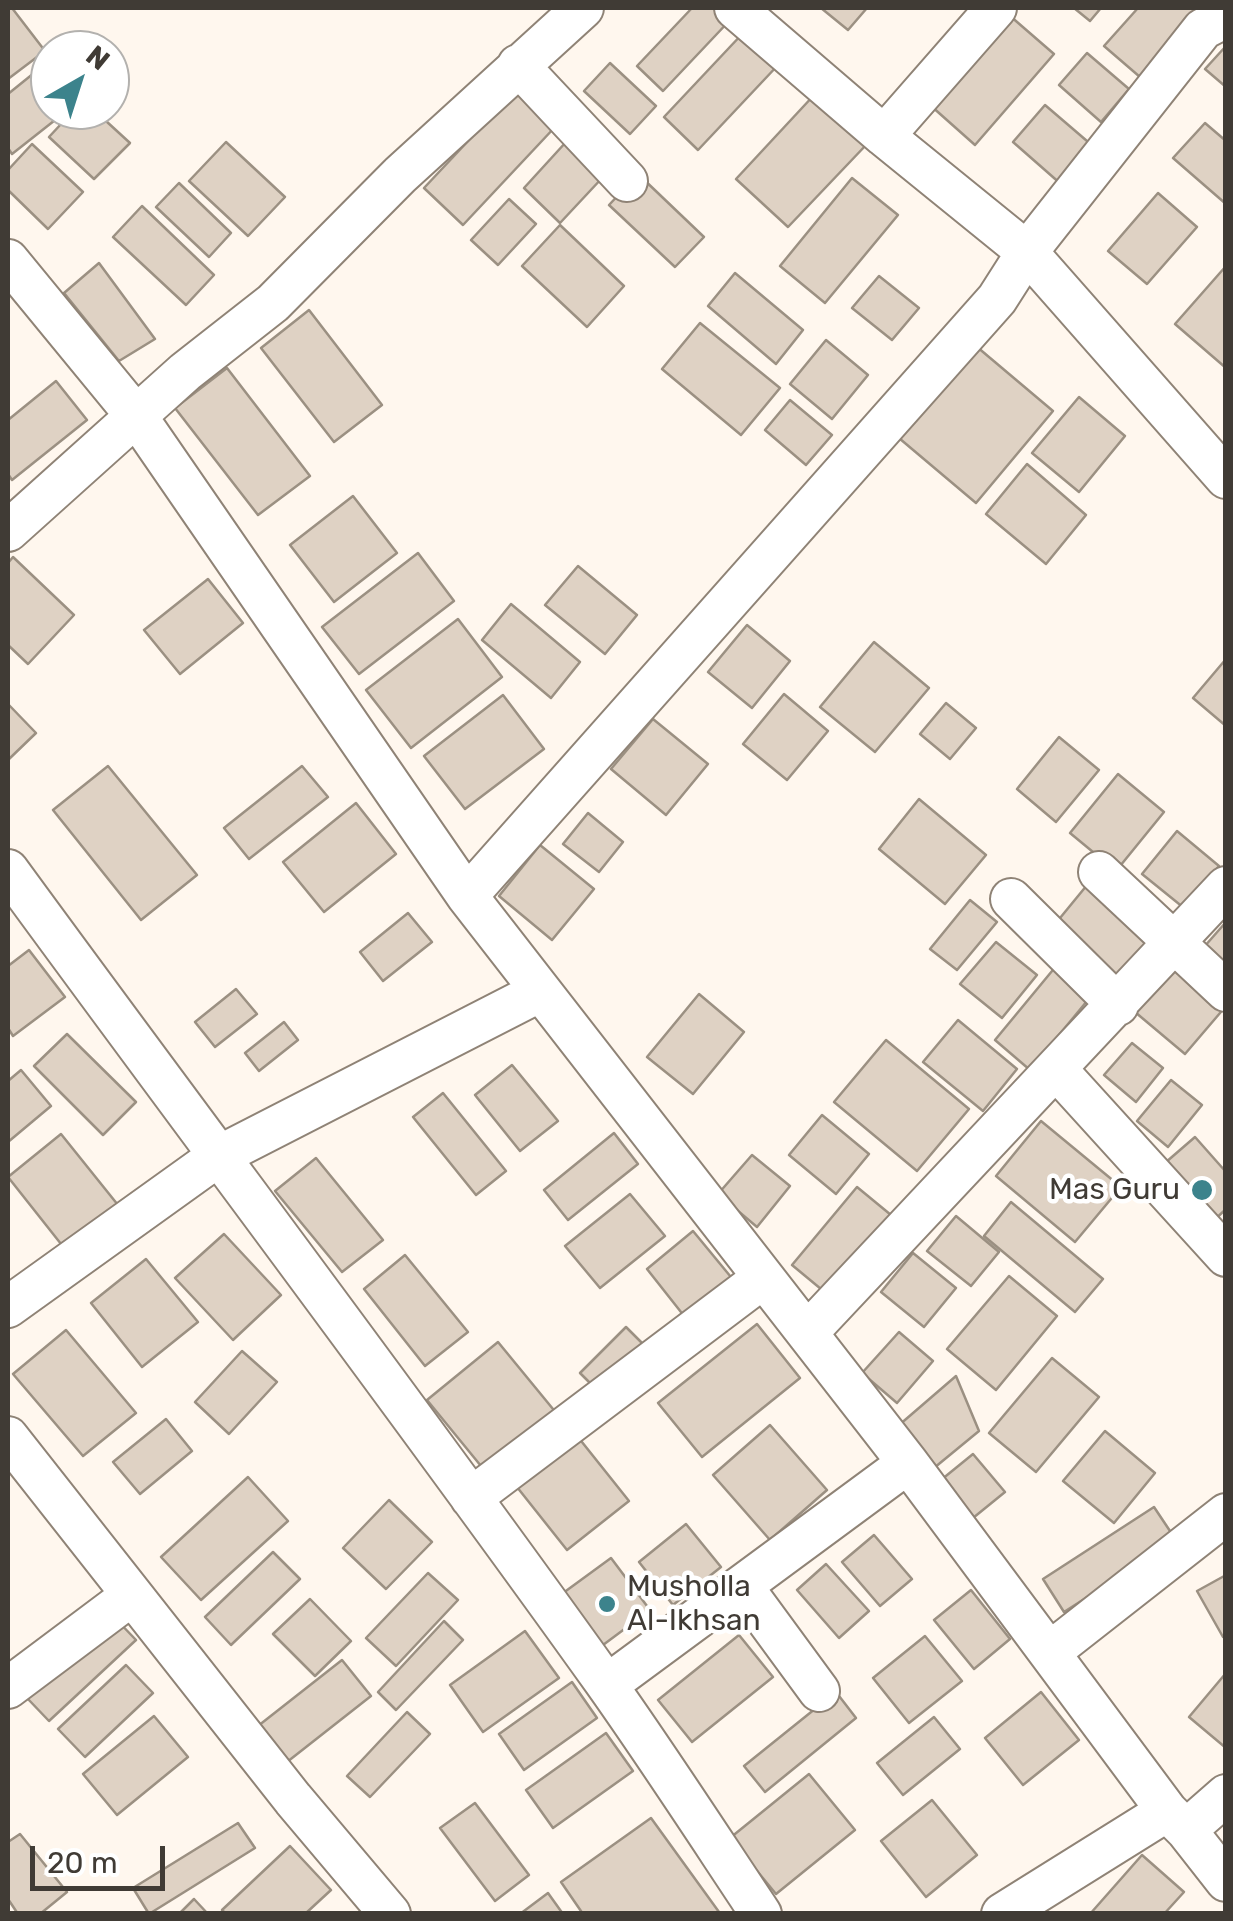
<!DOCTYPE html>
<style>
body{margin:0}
#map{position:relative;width:1233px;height:1921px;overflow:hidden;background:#fff7ee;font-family:Rubik,sans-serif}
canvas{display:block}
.frame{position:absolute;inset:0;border:10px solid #403b35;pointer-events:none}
.north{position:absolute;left:30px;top:30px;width:100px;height:100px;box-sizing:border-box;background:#fff;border:2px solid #b3b1ae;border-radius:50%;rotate:39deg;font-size:28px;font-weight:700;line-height:40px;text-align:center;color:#403b35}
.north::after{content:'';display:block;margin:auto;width:35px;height:45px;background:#3c838c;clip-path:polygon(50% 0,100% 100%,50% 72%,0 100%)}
.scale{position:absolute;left:30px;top:1846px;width:135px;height:45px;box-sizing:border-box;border:5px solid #403b35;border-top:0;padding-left:12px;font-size:30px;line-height:35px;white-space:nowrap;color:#403b35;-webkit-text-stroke:8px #fff;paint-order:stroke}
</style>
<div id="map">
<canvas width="1233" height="1921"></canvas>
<div class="frame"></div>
<div class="north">N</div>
<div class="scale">20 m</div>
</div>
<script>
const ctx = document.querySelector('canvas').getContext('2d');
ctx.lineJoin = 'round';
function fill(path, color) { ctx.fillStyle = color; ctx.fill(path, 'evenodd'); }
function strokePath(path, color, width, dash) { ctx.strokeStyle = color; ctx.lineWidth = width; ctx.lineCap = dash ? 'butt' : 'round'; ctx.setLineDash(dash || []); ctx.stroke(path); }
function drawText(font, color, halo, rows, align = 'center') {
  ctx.font = font + ' Rubik,sans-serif'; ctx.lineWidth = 9; ctx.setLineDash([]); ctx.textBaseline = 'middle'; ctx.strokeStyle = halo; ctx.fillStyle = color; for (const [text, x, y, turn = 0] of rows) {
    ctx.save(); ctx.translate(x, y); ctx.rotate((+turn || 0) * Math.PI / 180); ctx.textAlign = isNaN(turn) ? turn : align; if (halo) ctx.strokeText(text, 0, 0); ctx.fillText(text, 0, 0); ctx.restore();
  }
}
const building = new Path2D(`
 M8 8H12L45 51 8 79Z
 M692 8H721L732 18 663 91 637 66Z
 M821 8H867L848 30Z
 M1074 8H1101L1090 21Z
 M1138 8H1200L1140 77 1104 46Z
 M1009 15 1054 54 975 145 930 105Z
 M744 32 779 64 698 150 664 117Z
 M1226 46V87L1205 69Z
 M1087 53 1129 89 1101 122 1059 85Z
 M610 63 656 106 630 134 584 91Z
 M34 73 50 94V110L64 113 12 154 8 148V94Z
 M516 90 555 127 463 225 424 188Z
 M815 94 867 144 788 227 736 179Z
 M1045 105 1094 147 1062 185 1013 142Z
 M74 110H94L130 143 94 179 49 137Z
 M1205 123 1226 141V204L1173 158Z
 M226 142 285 197 248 236 189 181Z
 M566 142 603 177 560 223 524 188Z
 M32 144 83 192 48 229 8 190V170Z
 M638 174 704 237 675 267 609 205Z
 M852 178 898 215 825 303 780 266Z
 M179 183 231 233 209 257 156 207Z
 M1158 193 1197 227 1147 284 1108 251Z
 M509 199 536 224 498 265 471 240Z
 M142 206 214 275 186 305 113 237Z
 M560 225 624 286 587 327 522 266Z
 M99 263 155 339 119 361 64 293Z
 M1226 266V368L1175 324Z
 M735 273 803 330 776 364 708 306Z
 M879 276 919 308 892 340 852 308Z
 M309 310 382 405 334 442 261 348Z
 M700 323 780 388 741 435 662 369Z
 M826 340 868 375 832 419 790 384Z
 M970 341 1053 411 976 503 893 433Z
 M227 368 310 476 258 515 175 408Z
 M56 381 87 420 12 480 8 474V420Z
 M1079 397 1125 436 1079 492 1032 453Z
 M790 400 832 435 806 465 765 430Z
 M1027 464 1086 515 1046 564 986 514Z
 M353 496 397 553 334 602 290 545Z
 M418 553 454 601 359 674 322 627Z
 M13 557 74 615 28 664 8 645V563Z
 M578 566 637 615 605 654 545 605Z
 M208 579 243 623 180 674 144 630Z
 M511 604 580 662 551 698 482 640Z
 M458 619 502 677 411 748 366 690Z
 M747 625 790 661 752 708 708 672Z
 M874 642 929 688 875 752 820 707Z
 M1226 659V726L1193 698Z
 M784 694 828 731 787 780 743 744Z
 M503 695 544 749 465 809 424 756Z
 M946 703 976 728 950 759 920 734Z
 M8 704 36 733 8 760Z
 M653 719 708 764 666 815 611 769Z
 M1059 737 1099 770 1056 822 1017 789Z
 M108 766 197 875 141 920 53 810Z
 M302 766 328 797 249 859 224 828Z
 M1118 774 1164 812 1116 871 1070 833Z
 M919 799 986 855 945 904 879 849Z
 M356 803 396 854 324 912 283 862Z
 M588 813 623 842 599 872 563 844Z
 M1177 831 1219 866 1184 908 1142 874Z
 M540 845 594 889 552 940 499 896Z
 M1092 879 1165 938 1123 989 1051 929Z
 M970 900 997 922 957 970 930 949Z
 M408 913 432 942 383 981 360 952Z
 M1226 922V965L1204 947Z
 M996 942 1037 975 1002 1018 960 984Z
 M29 950 65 997 13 1036 8 1028V966Z
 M1183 955 1226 1006 1185 1054 1135 1012Z
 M1057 965 1092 995 1030 1070 995 1040Z
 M236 989 257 1014 215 1047 195 1022Z
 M699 994 744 1032 693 1094 647 1057Z
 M958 1020 1017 1069 983 1111 923 1062Z
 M284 1022 298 1040 259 1071 245 1053Z
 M67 1034 136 1102 103 1135 34 1066Z
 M886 1040 969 1109 917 1171 834 1102Z
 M1132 1043 1163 1068 1136 1102 1104 1075Z
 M512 1065 558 1121 520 1151 475 1095Z
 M21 1070 51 1106 8 1142V1081Z
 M1171 1080 1202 1105 1168 1147 1137 1121Z
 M443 1093 506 1171 476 1195 413 1117Z
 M822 1115 869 1154 836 1194 789 1155Z
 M1041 1121 1121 1187 1075 1242 996 1176Z
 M614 1133 638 1164 568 1220 544 1190Z
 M61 1134 118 1205 65 1249 8 1177Z
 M1195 1137 1226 1172V1209L1209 1225 1158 1169Z
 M752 1155 790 1186 757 1227 718 1194Z
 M316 1158 383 1240 342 1272 275 1191Z
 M857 1187 891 1215 827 1294 792 1265Z
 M630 1194 665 1236 600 1288 565 1246Z
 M1011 1202 1103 1279 1075 1312 984 1236Z
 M956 1216 999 1252 971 1286 927 1251Z
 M693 1231 740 1288 692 1326 647 1269Z
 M224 1234 281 1295 233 1340 175 1278Z
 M913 1253 956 1288 924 1327 881 1292Z
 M405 1255 468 1332 425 1366 364 1289Z
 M146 1259 198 1322 142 1367 91 1303Z
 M1009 1276 1057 1316 996 1390 947 1349Z
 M757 1324 800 1378 702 1457 658 1403Z
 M626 1327 650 1351 603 1396 580 1373Z
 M66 1330 136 1413 83 1456 13 1374Z
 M899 1332 933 1361 897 1403 862 1373Z
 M498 1342 562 1420 490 1477 427 1400Z
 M242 1351 277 1382 229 1434 195 1402Z
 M1052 1358 1099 1397 1036 1472 989 1433Z
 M956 1376 979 1431 934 1468 898 1426Z
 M166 1419 192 1451 140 1494 113 1462Z
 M770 1425 827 1490 770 1540 713 1475Z
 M570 1427 629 1501 567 1550 509 1477Z
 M1105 1431 1155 1473 1114 1523 1063 1481Z
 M973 1454 1005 1492 973 1518 941 1480Z
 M248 1477 288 1521 201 1600 161 1557Z
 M389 1500 432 1542 386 1589 343 1548Z
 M1154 1507 1176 1540 1064 1612 1043 1579Z
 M686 1524 721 1567 673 1605 639 1562Z
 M874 1535 912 1579 880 1606 842 1562Z
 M273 1552 300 1579 231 1645 205 1617Z
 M611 1558 650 1610 599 1648 559 1596Z
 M826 1564 869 1611 839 1638 797 1590Z
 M428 1573 458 1600 396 1666 366 1638Z
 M1226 1575V1636L1223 1637 1197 1591Z
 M971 1590 1010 1639 974 1669 934 1620Z
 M310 1599 351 1641 315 1676 273 1634Z
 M114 1617 136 1640 49 1721 27 1698Z
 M444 1621 463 1640 396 1710 378 1692Z
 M525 1631 559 1678 483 1732 450 1685Z
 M739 1635 773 1677 692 1742 658 1700Z
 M925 1636 962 1681 909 1723 873 1678Z
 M342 1660 371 1696 287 1762 258 1726Z
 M126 1665 153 1693 85 1757 58 1729Z
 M1226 1673V1748L1189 1717Z
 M572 1682 597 1718 524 1770 499 1734Z
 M836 1692 856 1718 765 1792 744 1766Z
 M1041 1692 1079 1740 1023 1785 985 1738Z
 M407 1712 430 1734 370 1797 347 1776Z
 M154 1716 188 1757 117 1815 83 1774Z
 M934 1717 960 1749 903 1795 877 1763Z
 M606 1733 633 1771 553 1828 526 1790Z
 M809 1774 855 1830 776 1894 730 1838Z
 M932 1800 977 1855 926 1897 881 1841Z
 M475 1803 529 1875 495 1901 440 1828Z
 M651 1818 719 1912 583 1914 561 1882Z
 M238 1823 255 1848 149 1914 133 1888Z
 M20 1834 67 1892 40 1914H18L8 1899V1842Z
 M290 1846 331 1890 305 1914H226L222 1910Z
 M1142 1855 1184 1892 1164 1914H1090Z
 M548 1893 563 1914H520Z
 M194 1899 208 1914H179Z`);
const minor = new Path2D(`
 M735 8 884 136 1027 252 1226 478
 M518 65 627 181
 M884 136 996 8
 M8 260 137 417 467 896 908 1463 1167 1811 1186 1830 1226 1881
 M8 531 185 372 273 303 400 175 583 8
 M8 870C206 1141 409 1408 604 1681 658 1757 709 1836 761 1914
 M1099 872 1226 991
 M467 896 997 299 1027 252 1203 29 1226 17
 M1011 899 1118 1005
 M1056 1069 1226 1256
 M8 1307 217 1157 539 992
 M807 1333 1226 887
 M8 1437 293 1799 390 1914
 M471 1498 763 1278
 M742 1586 819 1691
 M1050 1652 1226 1514
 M607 1685 908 1463
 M8 1688 132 1595
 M1186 1830 1226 1795
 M1002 1914 1167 1811`);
const markers = [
 [1202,1190,12,"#3c838c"],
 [607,1604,10,"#3c838c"]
];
const poiNames = [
 ["Mas Guru",1180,1190],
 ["Musholla",627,1587,"left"],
 ["Al-Ikhsan",627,1621,"left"]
];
fill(building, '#dfd2c4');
strokePath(building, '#9b9082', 2.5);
strokePath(minor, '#8f8376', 44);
strokePath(minor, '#fff', 40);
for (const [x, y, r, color] of markers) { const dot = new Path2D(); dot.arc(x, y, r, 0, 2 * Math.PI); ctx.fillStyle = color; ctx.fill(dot); strokePath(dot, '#fff', 4); }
drawText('30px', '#403b35', '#fff', poiNames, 'right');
</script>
